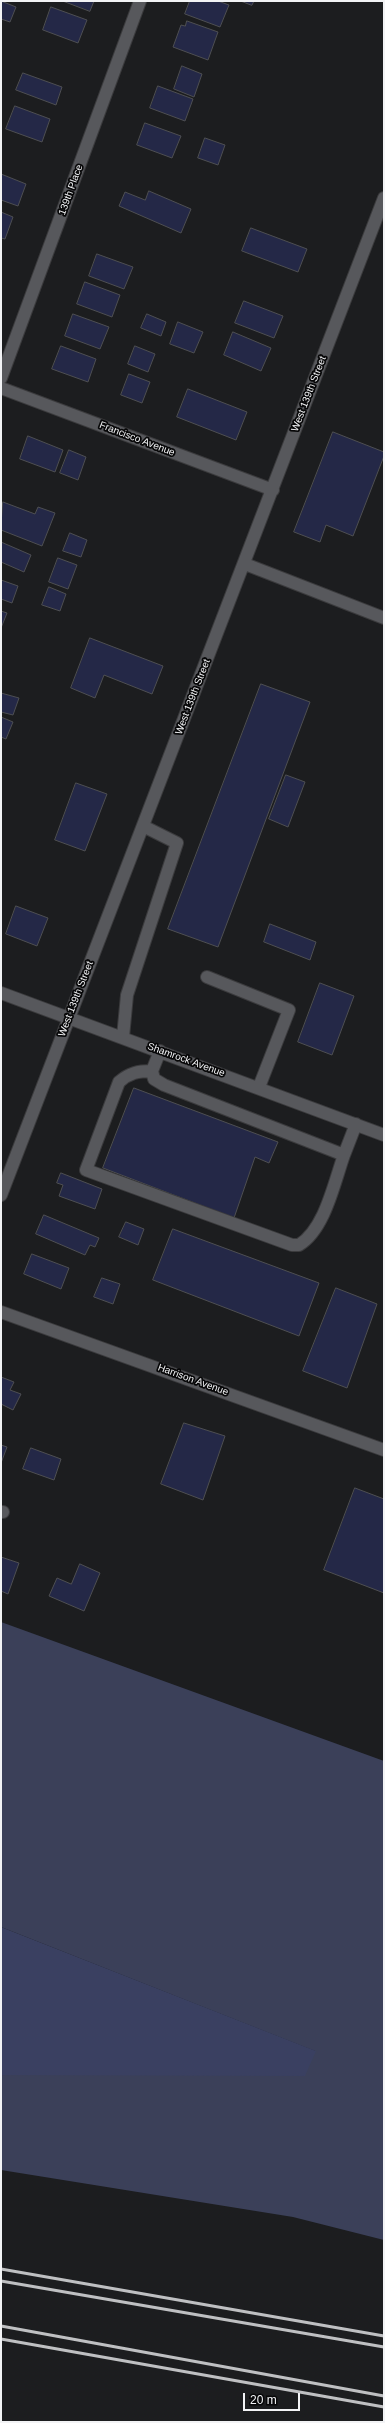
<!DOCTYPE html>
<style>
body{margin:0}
#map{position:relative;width:385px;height:2423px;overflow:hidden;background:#1c1d1f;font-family:Arial,sans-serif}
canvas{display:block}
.frame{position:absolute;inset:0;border:2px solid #f2f3f5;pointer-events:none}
.scale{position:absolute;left:243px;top:2393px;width:57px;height:18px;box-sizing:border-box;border:2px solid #f2f3f5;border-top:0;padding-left:5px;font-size:12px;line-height:14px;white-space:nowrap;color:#f2f3f5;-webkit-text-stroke:3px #070708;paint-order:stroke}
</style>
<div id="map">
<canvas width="385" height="2423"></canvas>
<div class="frame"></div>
<div class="scale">20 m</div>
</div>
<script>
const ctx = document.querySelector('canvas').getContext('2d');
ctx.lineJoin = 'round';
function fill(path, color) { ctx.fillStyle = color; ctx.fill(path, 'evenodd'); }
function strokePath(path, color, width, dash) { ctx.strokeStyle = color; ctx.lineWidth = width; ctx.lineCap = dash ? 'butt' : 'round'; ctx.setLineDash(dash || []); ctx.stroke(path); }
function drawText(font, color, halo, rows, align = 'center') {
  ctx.font = font + ' Arial,sans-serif'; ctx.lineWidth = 3.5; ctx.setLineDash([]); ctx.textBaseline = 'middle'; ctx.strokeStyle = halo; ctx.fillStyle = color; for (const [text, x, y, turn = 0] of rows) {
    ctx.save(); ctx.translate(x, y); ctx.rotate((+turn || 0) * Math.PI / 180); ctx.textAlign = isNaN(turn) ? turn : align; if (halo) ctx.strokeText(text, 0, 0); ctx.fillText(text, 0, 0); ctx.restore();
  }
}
const green = new Path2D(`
 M1 1622 384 1761V2240L293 2217 1 2170V2075L315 2051 1 1927Z`);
const forest = new Path2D(`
 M1 1927 316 2051 305 2076 1 2075Z`);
const building = new Path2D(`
 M1 1 16 7 10 22 1 19Z
 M63 1H94L90 11Z
 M190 1H218L229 5 220 27 185 14Z
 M241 1H254L252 5Z
 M51 7 87 20 78 43 43 30Z
 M187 21 218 32 208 60 173 47 181 25 185 26Z
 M182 66 202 74 194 97 174 89Z
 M23 73 62 87 56 105 16 90Z
 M158 86 193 99 185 121 150 108Z
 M15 106 50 119 42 142 6 129Z
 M145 123 181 136 172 158 137 145Z
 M205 138 225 145 218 165 198 158Z
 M1 174 26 184 18 206 1 200Z
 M149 191 191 209 181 233 119 206 125 192 145 200Z
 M1 212 13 217 5 239 1 238Z
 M251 228 307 249 298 272 242 251Z
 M97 254 133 267 124 289 89 276Z
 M85 282 120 295 112 317 77 304Z
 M244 301 283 316 274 338 235 323Z
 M73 314 109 327 100 349 65 336Z
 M147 314 166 322 161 336 141 328Z
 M178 322 203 332 194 353 170 344Z
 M233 332 271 348 261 371 224 355Z
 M61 346 96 359 88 382 52 369Z
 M135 346 155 354 148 372 128 364Z
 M129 374 150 382 142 403 121 395Z
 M188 389 247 412 236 440 177 417Z
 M333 432 384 452V456L353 536 326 525 320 542 294 532Z
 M28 436 63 450 55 472 20 459Z
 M69 450 86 457 78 480 60 473Z
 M3 502 35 514 38 507 55 513 42 546 1 530Z
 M70 533 87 540 81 557 63 551Z
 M1 542 31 555 24 572 1 562Z
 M58 558 77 565 68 589 49 582Z
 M1 580 18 586 12 603 1 599Z
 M49 587 66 594 60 611 42 605Z
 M1 611 7 613 1 628Z
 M90 638 163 666 152 694 104 675 95 698 71 688Z
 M261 684 310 702 218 947 168 929Z
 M1 693 19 698 13 715 1 712Z
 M1 717 13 722 6 739 1 737Z
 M286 775 305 782 288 827 269 819Z
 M76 783 107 794 85 851 55 840Z
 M16 906 48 918 37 946 6 934Z
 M270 924 316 942 310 960 264 942Z
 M320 983 354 996 332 1055 298 1042Z
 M134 1088 278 1142 269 1163 255 1157 234 1218 103 1168Z
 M61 1173 102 1189 95 1209 59 1196 63 1185 57 1183Z
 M44 1215 99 1238 95 1247 90 1245 85 1255 36 1234Z
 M126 1222 144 1229 138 1245 119 1237Z
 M173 1229 319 1283 299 1336 153 1280Z
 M32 1254 69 1268 61 1289 24 1274Z
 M102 1278 120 1284 113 1304 94 1297Z
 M336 1288 377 1304 347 1388 303 1371Z
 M1 1377 14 1382 10 1390 21 1394 13 1410 1 1404Z
 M184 1423 225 1436 203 1500 161 1484Z
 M1 1445 7 1447 1 1463Z
 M31 1448 61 1459 54 1480 23 1469Z
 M355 1488 384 1499V1593L324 1570Z
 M1 1557 19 1563 8 1594 1 1591Z
 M80 1564 100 1573 84 1611 49 1596 57 1578 71 1584Z`);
const minor = new Path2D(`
 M1 378 140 1
 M1 388 273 490
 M245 564 384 618
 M207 977 289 1010 259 1087
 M1 993 384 1135
 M123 1037 127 995 177 843 143 826
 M160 1051 152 1071 154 1079 164 1085 344 1155 356 1124
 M152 1071C138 1071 129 1073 119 1082L86 1170 292 1245H299C325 1229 334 1183 344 1155
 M1 1195 384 198
 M1 1312 384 1450
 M1 1512H3`);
const rail = new Path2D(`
 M1 2269 384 2336
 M1 2281 384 2347
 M1 2326 384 2396
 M1 2339 384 2407`);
const streetNames = [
 ["139th Place",71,190,-70],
 ["West 139th Street",309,394,-69],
 ["Francisco Avenue",137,439,21],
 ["West 139th Street",193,697,-69],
 ["West 139th Street",76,999,-69],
 ["Shamrock Avenue",186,1060,20],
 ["Harrison Avenue",193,1380,20]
];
fill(green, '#3b4059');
fill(forest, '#3a4061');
fill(building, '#242847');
strokePath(building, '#4e4f52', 1);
strokePath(minor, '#3b3b3d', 14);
strokePath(minor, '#57585c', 12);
strokePath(rail, '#bfc0c2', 3);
drawText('10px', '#f2f3f5', '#070708', streetNames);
</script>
